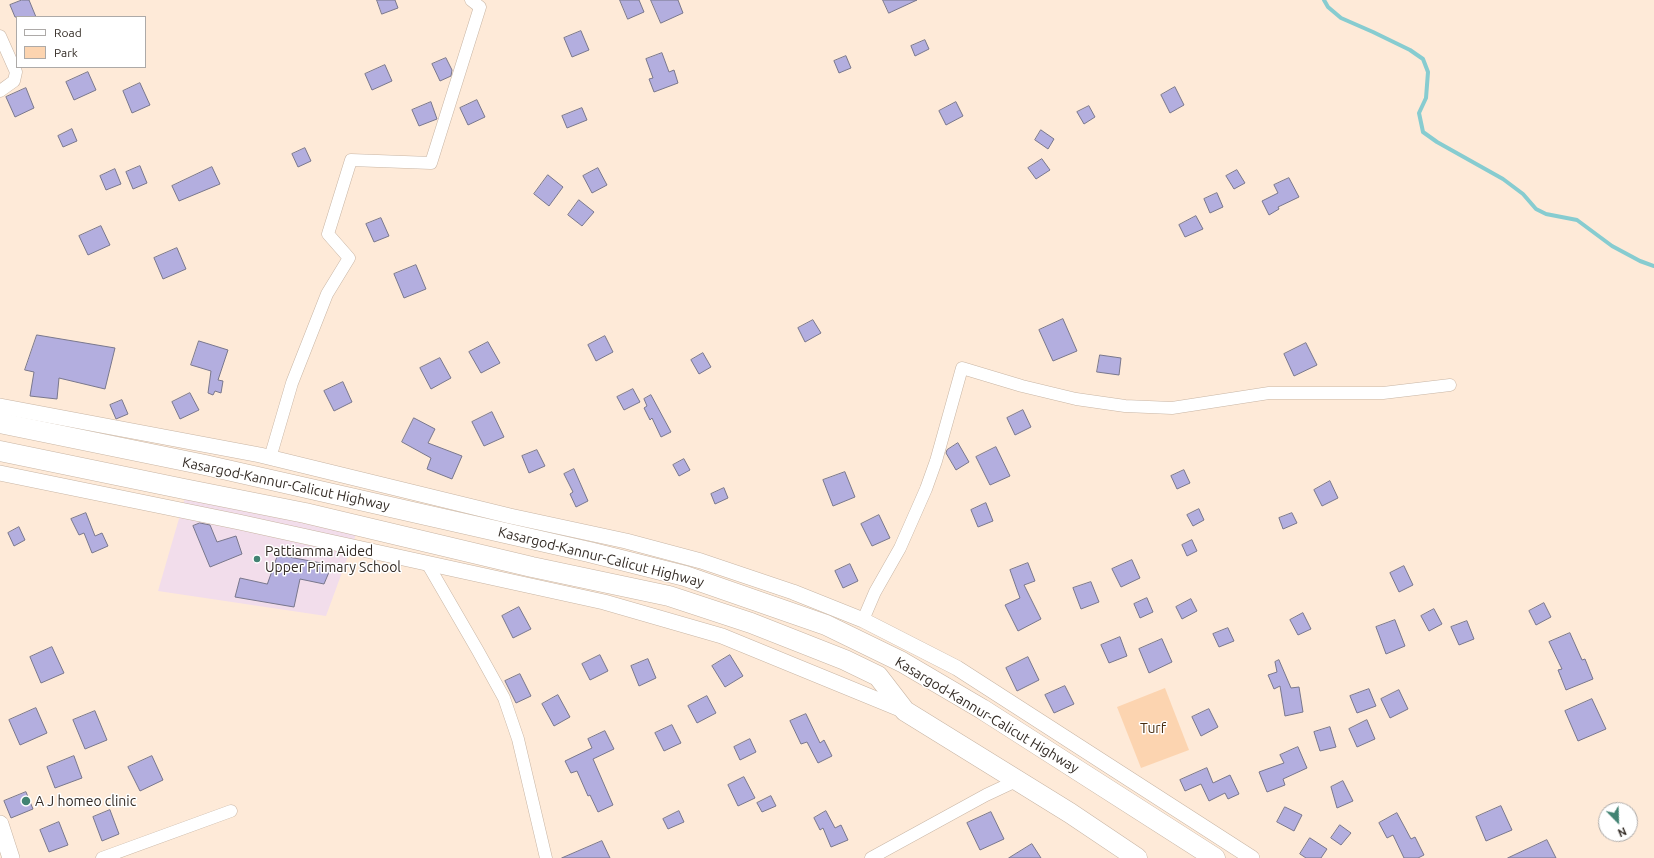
<!DOCTYPE html>
<style>
body{margin:0}
#map{position:relative;width:1654px;height:858px;overflow:hidden;background:#feead8;font-family:Ubuntu,sans-serif}
canvas{display:block}
.legend{position:absolute;left:16px;top:16px;width:130px;height:52px;box-sizing:border-box;background:#fff;border:1px solid #adaaa8;margin:0;padding:5px 7px;list-style:none;font-size:12px;color:#332b25}
.legend li{display:flex;align-items:center;gap:8px;height:20px}
.legend b{width:20px;border:1px solid #adaaa8}
.north{position:absolute;left:1598px;top:802px;width:40px;height:40px;box-sizing:border-box;background:#fff;border:1px solid #adaaa8;border-radius:50%;rotate:157deg;font-size:11px;font-weight:700;line-height:16px;text-align:center;color:#332b25}
.north::after{content:'';display:block;margin:auto;width:14px;height:18px;background:#428373;clip-path:polygon(50% 0,100% 100%,50% 72%,0 100%)}
</style>
<div id="map">
<canvas width="1654" height="858"></canvas>
<ul class="legend">
<li><b style="height:5px;background:#fff"></b>Road</li>
<li><b style="height:11px;background:#fcd4b0"></b>Park</li>
</ul>
<div class="north">N</div>
</div>
<script>
const ctx = document.querySelector('canvas').getContext('2d');
ctx.lineJoin = 'round';
function fill(path, color) { ctx.fillStyle = color; ctx.fill(path, 'evenodd'); }
function strokePath(path, color, width, dash) { ctx.strokeStyle = color; ctx.lineWidth = width; ctx.lineCap = dash ? 'butt' : 'round'; ctx.setLineDash(dash || []); ctx.stroke(path); }
function drawText(font, color, halo, rows, align = 'center') {
  ctx.font = font + ' Ubuntu,sans-serif'; ctx.lineWidth = 3; ctx.setLineDash([]); ctx.textBaseline = 'middle'; ctx.strokeStyle = halo; ctx.fillStyle = color; for (const [text, x, y, turn = 0] of rows) {
    ctx.save(); ctx.translate(x, y); ctx.rotate((+turn || 0) * Math.PI / 180); ctx.textAlign = isNaN(turn) ? turn : align; if (halo) ctx.strokeText(text, 0, 0); ctx.fillText(text, 0, 0); ctx.restore();
  }
}
const education = new Path2D(`
 M187 491 359 526 326 616 158 591Z`);
const green = new Path2D(`
 M1165 688 1189 750 1141 768 1117 707Z`);
const stream = new Path2D(`
 M1324 0 1328 7 1341 18 1373 32 1410 50 1423 59 1428 72 1426 98 1419 113 1423 132 1437 142 1503 179 1523 194 1536 209 1546 214 1577 220 1612 246 1640 261 1654 266`);
const building = new Path2D(`
 M22 0H29L36 17H15L10 5Z
 M377 0H395L398 8 382 14Z
 M620 0H639L644 12 628 19Z
 M651 0H678L683 13 661 23Z
 M883 0H917L889 13Z
 M581 31 589 50 572 57 564 38Z
 M925 40 929 49 915 56 911 46Z
 M662 53 669 72 674 70 678 83 654 92 649 79 653 78 646 59Z
 M846 56 851 68 839 73 834 61Z
 M446 58 452 70 451 76 440 81 432 64Z
 M385 65 392 81 372 90 365 74Z
 M88 72 96 90 74 100 66 82Z
 M140 83 150 105 132 113 123 91Z
 M1175 87 1184 105 1170 113 1161 95Z
 M26 88 34 108 15 117 6 97Z
 M477 100 485 117 468 125 460 108Z
 M431 102 437 119 419 126 412 110Z
 M956 102 963 116 946 125 939 111Z
 M1089 106 1095 117 1084 124 1077 112Z
 M582 108 587 120 567 128 562 116Z
 M72 129 77 141 63 147 58 136Z
 M1041 130 1054 139 1048 149 1035 140Z
 M305 148 311 161 298 167 292 154Z
 M1042 159 1050 170 1036 179 1028 168Z
 M140 166 147 183 133 189 126 172Z
 M212 167 220 184 179 201 172 186Z
 M598 168 607 185 592 193 583 176Z
 M115 169 121 184 106 190 100 176Z
 M1237 170 1245 183 1234 189 1226 176Z
 M548 175 563 187 549 206 534 194Z
 M1289 178 1299 197 1278 207 1279 209 1269 215 1262 201 1278 193 1274 185Z
 M1217 193 1223 207 1210 213 1204 199Z
 M579 200 594 212 582 226 568 215Z
 M1196 216 1203 229 1185 237 1179 225Z
 M381 218 389 236 374 242 366 224Z
 M101 226 110 245 88 255 79 236Z
 M177 248 186 269 163 279 154 258Z
 M416 265 426 289 404 298 394 274Z
 M1063 319 1077 351 1053 361 1039 330Z
 M813 320 821 333 805 342 798 328Z
 M37 335 115 348 105 389 59 378 57 399 30 396 34 372 25 370Z
 M605 336 613 352 596 361 588 345Z
 M199 341 228 350 218 380 223 381 221 393 215 391 213 395 208 393 211 371 191 365Z
 M488 342 500 363 481 373 469 352Z
 M1306 343 1317 365 1294 376 1284 354Z
 M703 353 711 367 699 374 691 360Z
 M1100 355 1121 358 1119 375 1097 372Z
 M440 358 451 378 431 389 420 368Z
 M343 382 352 402 334 411 324 391Z
 M633 389 640 402 624 410 617 397Z
 M190 393 199 410 180 419 172 402Z
 M651 395 671 432 661 437 652 418 650 420 644 408 647 406 644 399Z
 M122 400 128 414 116 419 110 405Z
 M1023 410 1031 427 1015 435 1007 418Z
 M492 412 504 437 484 446 472 422Z
 M414 418 435 429 428 443 462 456 452 479 427 469 431 458 402 442Z
 M958 443 969 462 956 470 946 453 947 450Z
 M996 447 1010 476 990 485 976 457Z
 M537 450 545 466 529 473 522 456Z
 M684 459 690 470 679 476 673 465Z
 M574 469 588 501 576 507 570 494 573 492 564 474Z
 M1184 470 1190 483 1177 489 1171 476Z
 M845 472 855 497 833 506 823 480Z
 M1330 481 1338 498 1322 506 1314 490Z
 M724 488 728 498 715 504 711 494Z
 M986 503 993 521 978 527 971 510Z
 M1199 509 1204 520 1193 526 1187 515Z
 M86 513 95 536 102 533 108 546 92 553 84 533 79 535 71 519Z
 M1292 513 1297 523 1283 529 1279 518Z
 M879 515 890 538 872 546 861 524Z
 M200 523 210 525 217 542 236 536 242 554 210 567 193 526Z
 M19 527 25 540 14 546 8 533Z
 M1192 540 1197 551 1187 556 1182 545Z
 M278 555 332 565 324 584 300 579 294 607 235 597 240 578 267 584Z
 M1132 560 1140 578 1121 587 1112 569Z
 M1028 563 1035 581 1024 585 1041 619 1018 631 1005 605 1020 598 1010 570Z
 M850 564 858 581 843 588 835 571Z
 M1404 566 1413 585 1399 592 1390 573Z
 M1091 582 1099 602 1081 609 1073 588Z
 M1147 598 1153 612 1140 618 1134 604Z
 M1191 599 1197 611 1182 619 1176 607Z
 M1544 603 1551 617 1536 625 1529 611Z
 M519 607 531 629 513 638 502 616Z
 M1434 609 1442 624 1429 631 1421 616Z
 M1303 613 1311 629 1298 635 1290 620Z
 M1395 620 1405 646 1386 654 1376 627Z
 M1467 621 1474 639 1459 645 1451 627Z
 M1228 628 1234 641 1219 647 1213 634Z
 M1570 633 1582 660 1585 659 1593 679 1566 690 1558 670 1562 669 1549 642Z
 M1120 637 1127 656 1109 663 1101 645Z
 M1162 639 1172 662 1149 673 1139 649Z
 M52 647 64 673 41 683 30 657Z
 M600 655 608 671 590 680 582 664Z
 M730 655 743 676 725 687 712 666Z
 M1028 657 1039 680 1017 691 1006 668Z
 M648 659 656 678 639 686 631 666Z
 M1279 660 1291 688 1299 687 1303 712 1285 716 1280 686 1274 689 1268 675 1277 672 1275 662Z
 M520 674 531 696 516 703 505 681Z
 M1065 686 1074 704 1054 713 1045 695Z
 M1369 689 1376 706 1357 713 1350 696Z
 M1399 690 1408 709 1390 718 1381 699Z
 M558 695 570 717 554 726 542 704Z
 M707 696 716 713 697 723 688 706Z
 M1592 699 1606 729 1578 741 1565 711Z
 M36 708 47 733 20 745 9 720Z
 M1209 709 1218 727 1201 736 1192 717Z
 M95 711 107 740 85 749 73 720Z
 M806 714 820 743 824 740 832 756 818 763 807 742 801 744 790 721Z
 M1367 720 1375 739 1357 747 1349 729Z
 M672 725 681 743 664 751 655 733Z
 M1330 727 1336 747 1320 751 1314 732Z
 M605 731 614 749 593 759 613 805 598 812 590 795 588 796 577 771 571 773 565 761 592 748 588 739Z
 M750 739 756 752 740 760 734 747Z
 M1298 747 1307 768 1283 779 1285 785 1267 792 1259 772 1284 763 1280 755Z
 M74 756 82 778 55 788 47 767Z
 M152 756 163 780 140 791 128 767Z
 M1207 768 1213 783 1230 775 1239 794 1228 799 1225 793 1209 801 1201 784 1185 791 1180 780Z
 M744 777 755 798 738 806 728 785Z
 M1343 781 1353 801 1337 808 1331 787Z
 M26 792 33 809 11 818 4 801Z
 M771 796 776 806 762 812 757 803Z
 M1501 806 1512 830 1486 841 1476 817Z
 M1285 807 1302 815 1294 831 1277 822Z
 M110 810 119 834 102 841 93 817Z
 M679 811 684 822 668 829 663 819Z
 M826 811 835 828 841 825 848 840 831 847 823 828 820 830 814 818Z
 M991 812 1004 839 980 850 967 823Z
 M1397 813 1411 839 1415 837 1424 855 1418 858H1404L1393 835 1387 838 1379 823Z
 M59 822 68 845 49 852 40 830Z
 M1340 825 1351 833 1341 845 1331 838Z
 M1310 838 1327 849 1321 858H1306L1300 854Z
 M1547 840 1556 858H1508Z
 M602 841 610 858H562Z
 M1032 844 1041 858H1009Z`);
const minor = new Path2D(`
 M0 36 16 72 14 81 0 91
 M270 458 292 383 327 294 349 258 328 234 351 160 431 163 480 7 471 0
 M427 563 478 651 504 698 518 739 546 858
 M863 620 875 592 900 548 926 489 936 461 962 368 1022 386 1076 399 1125 406 1172 408 1269 393H1383L1450 385
 M102 858 231 811
 M871 858 986 795 1018 780`);
const tertiary = new Path2D(`
 M0 406 260 455 510 516 626 541 701 561 793 592 863 620 957 668 1252 858
 M0 473 239 522 604 602 722 636 905 711`);
const secondary = new Path2D(`
 M0 824 11 858`);
const trunk = new Path2D(`
 M0 423 205 465 589 552 685 576 826 625 902 662 982 709 1215 858
 M0 451 184 489 305 513 532 567 669 596 751 623 845 660 878 676 905 711 1070 813 1137 858`);
const markers = [
 [257,559,4,"#428373"],
 [26,801,5,"#428373"]
];
const streetNames = [
 ["Kasargod-Kannur-Calicut Highway",286,484,12],
 ["Kasargod-Kannur-Calicut Highway",601,557,14],
 ["Kasargod-Kannur-Calicut Highway",987,715,31]
];
const poiNames = [
 ["Pattiamma Aided",265,551],
 ["Upper Primary School",265,567],
 ["A J homeo clinic",35,801]
];
const parkNames = [
 ["Turf",1153,728]
];
fill(education, '#f2ddeb');
fill(green, '#fcd4b0');
strokePath(stream, '#87ccd0', 4);
fill(building, '#b3aedf');
strokePath(building, '#79778c', 1);
strokePath(minor, '#c8b5a4', 13);
strokePath(tertiary, '#c8b5a4', 16);
strokePath(secondary, '#c8b5a4', 18);
strokePath(trunk, '#c8b5a4', 21);
strokePath(minor, '#fff', 12);
strokePath(tertiary, '#fff', 15);
strokePath(secondary, '#fff', 17);
strokePath(trunk, '#fff', 20);
for (const [x, y, r, color] of markers) { const dot = new Path2D(); dot.arc(x, y, r, 0, 2 * Math.PI); ctx.fillStyle = color; ctx.fill(dot); strokePath(dot, '#fff', 1.5); }
drawText('14px', '#332b25', '#fff', streetNames);
drawText('14px', '#332b25', '#fff', poiNames, 'left');
drawText('14px', '#492d0f', '#fff', parkNames);
</script>
